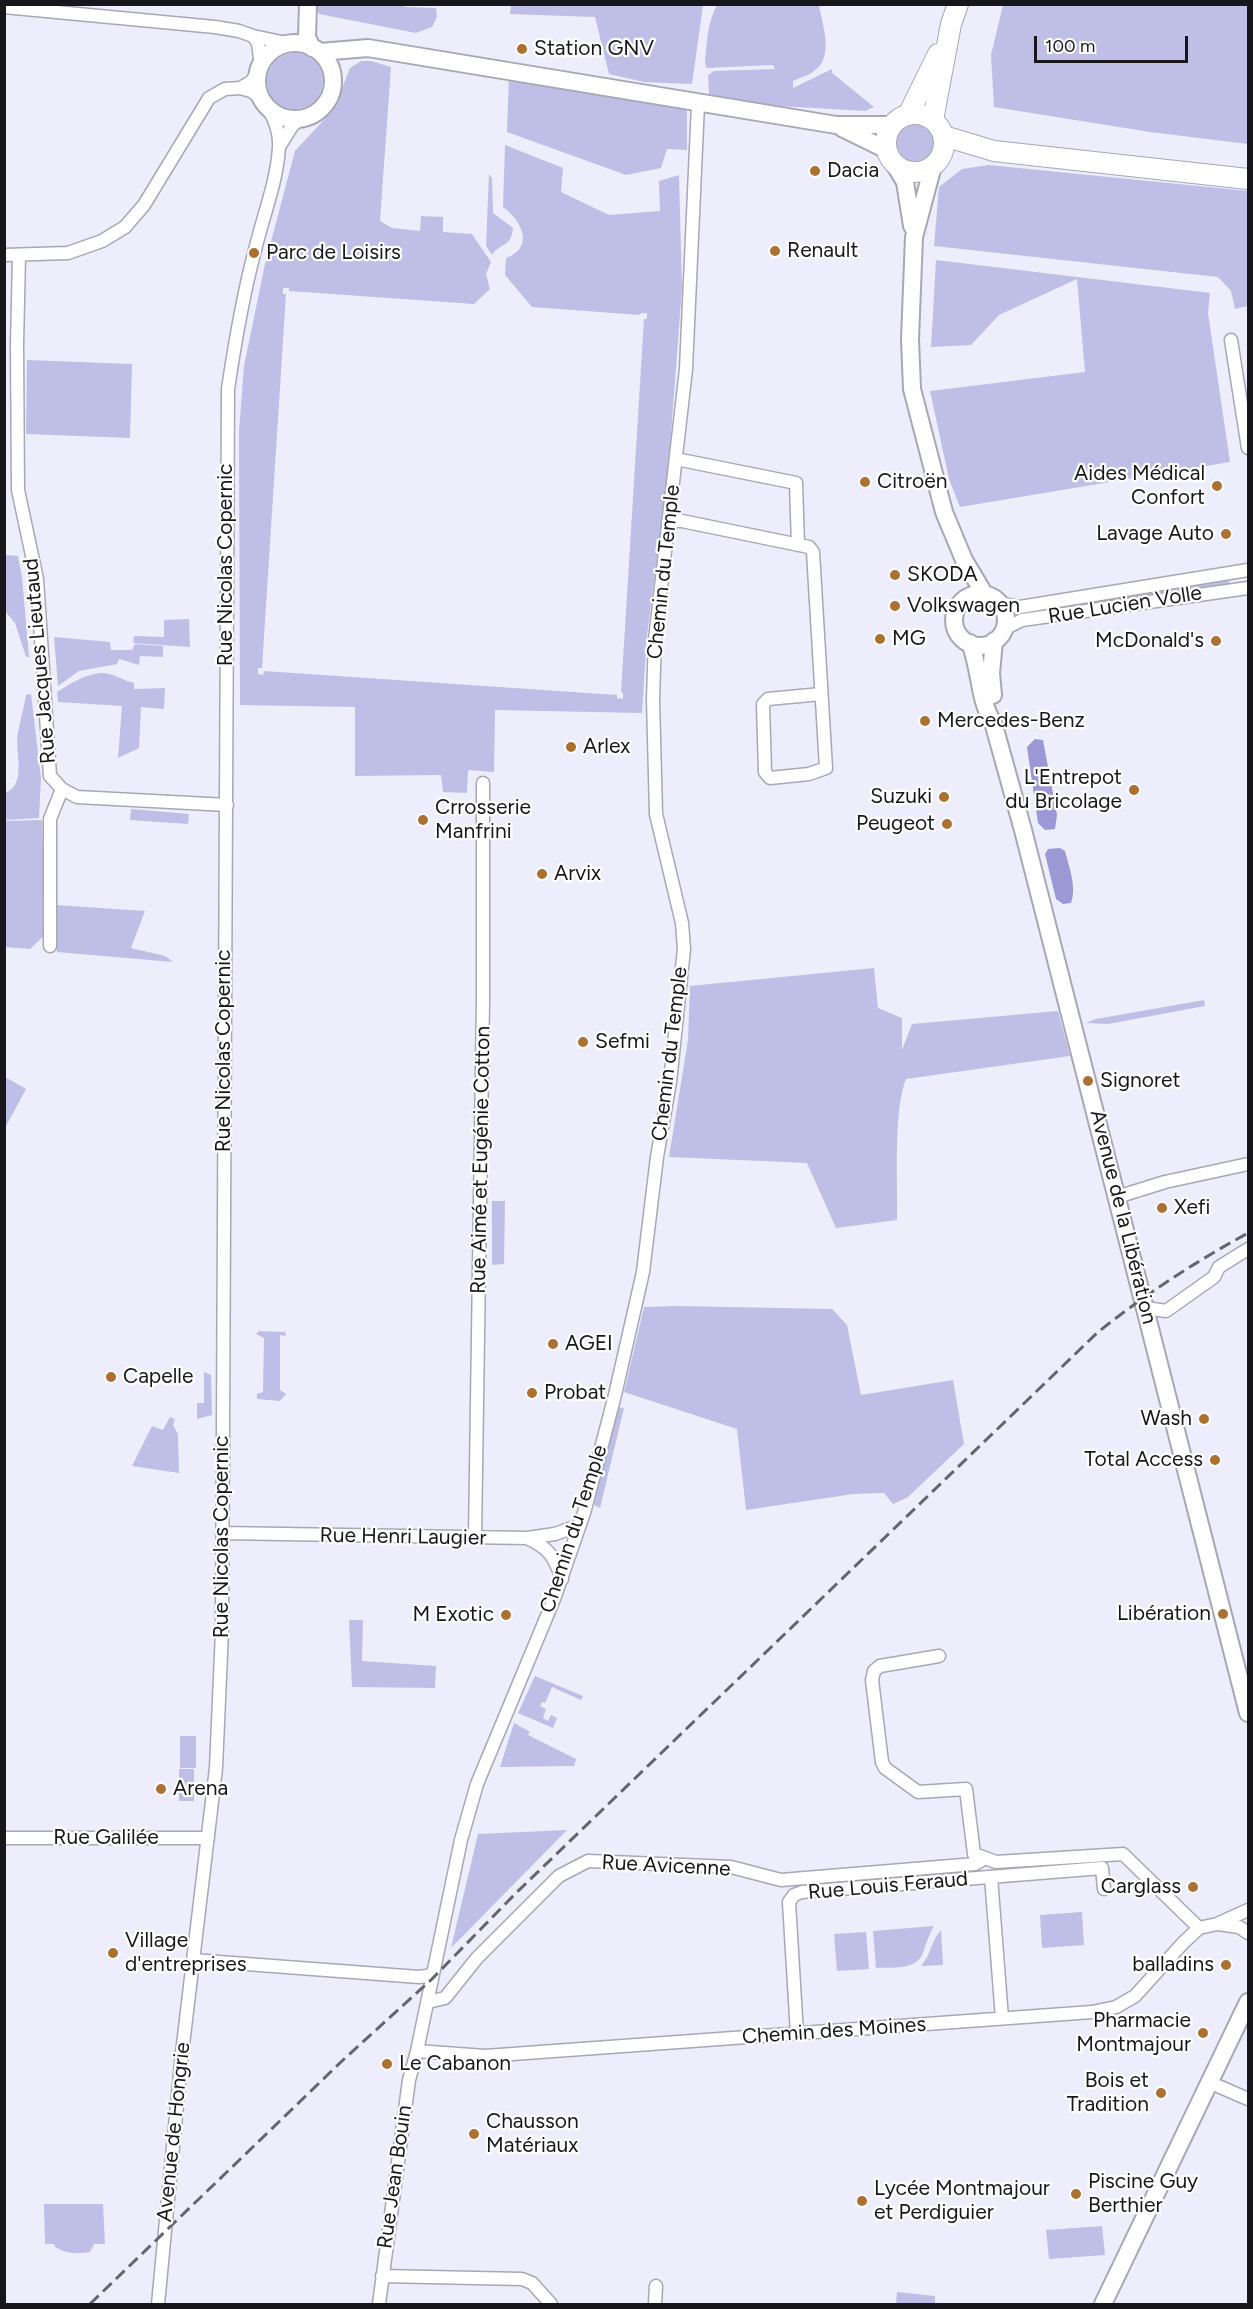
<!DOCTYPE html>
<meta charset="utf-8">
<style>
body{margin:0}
#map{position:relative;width:1253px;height:2309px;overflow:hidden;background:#eeedfc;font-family:Figtree,sans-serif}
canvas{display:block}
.frame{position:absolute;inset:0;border:6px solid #17161b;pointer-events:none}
.scale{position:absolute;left:1034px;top:36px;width:154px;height:27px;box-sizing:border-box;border:3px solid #17161b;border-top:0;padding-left:8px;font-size:18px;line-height:21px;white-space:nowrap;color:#17161b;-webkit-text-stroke:4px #fff;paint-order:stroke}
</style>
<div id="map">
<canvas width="1253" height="2309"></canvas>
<div class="frame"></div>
<div class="scale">100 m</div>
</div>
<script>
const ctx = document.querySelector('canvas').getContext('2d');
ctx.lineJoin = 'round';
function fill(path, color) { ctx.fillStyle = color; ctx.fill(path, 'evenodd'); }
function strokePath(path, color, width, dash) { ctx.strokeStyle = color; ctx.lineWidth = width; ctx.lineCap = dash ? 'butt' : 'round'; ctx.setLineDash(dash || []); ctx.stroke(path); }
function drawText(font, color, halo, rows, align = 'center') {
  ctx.font = font + ' Figtree,sans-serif'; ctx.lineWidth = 4.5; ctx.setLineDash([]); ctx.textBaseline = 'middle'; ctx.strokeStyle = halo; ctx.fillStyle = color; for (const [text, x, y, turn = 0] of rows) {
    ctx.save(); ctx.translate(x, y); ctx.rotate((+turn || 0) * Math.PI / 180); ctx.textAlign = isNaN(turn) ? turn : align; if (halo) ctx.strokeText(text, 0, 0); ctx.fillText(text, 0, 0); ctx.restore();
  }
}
const green = new Path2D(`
 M511 4 703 5 692 84 644 82 609 74 595 17 510 14Z
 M314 5H404L405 7 436 8 437 17 432 27 416 33 319 14Z
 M717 5H819C822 24 835 57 814 71 808 76 799 78 793 81V88L832 69V73L874 107 865 111 779 106 709 95 708 75 714 71 775 69 773 65 707 68 705 63C707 41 707 24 717 5Z
 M1003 5H1248V144L1150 132 994 107 991 55Z
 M267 81a28 28 0 1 1 56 0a28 28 0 1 1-56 0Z
 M361 61H371L391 67 380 221 392 228 420 231 421 216 443 217V232L472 234 491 262 486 274 490 289 474 304 289 291V288H283V294H286L262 668H258V674L263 675 264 671 617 695V698L623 699V693L621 692 644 319H647V313H641L640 315 532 307 505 275 506 258C535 247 522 221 503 207L505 145 563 168 561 192 609 215 660 211 659 181 679 175 682 288 668 473 647 635 642 713 495 710 494 772 468 770 467 793 443 792 441 775 355 776V707L240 705 239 431 244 366 265 264 295 151 334 109 350 68Z
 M509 77 687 110V150L667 149 661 168 626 175 507 132Z
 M894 143a21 21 0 1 1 42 0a21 21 0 1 1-42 0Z
 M989 165 1248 191V306L1235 309 1231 291 1218 277 934 246 939 187 962 169Z
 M489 174 492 179 493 213 513 228C511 248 501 242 492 255L486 246Z
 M936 260 1210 293 1208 313 1230 462 960 507 949 479 930 391 1085 372 1077 279 999 315 971 345 931 347Z
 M27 360 132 364 130 438 26 434Z
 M5 555 18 556 22 577 29 657H26L15 623 5 611Z
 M1228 579 1230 585 1025 617 1023 611Z
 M189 619 190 647 133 643 134 636 164 637V620Z
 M54 637 110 642 111 650H132L135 644 163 646V657L140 656 139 665 119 659 117 664 79 671 58 686Z
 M101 673C114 673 121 680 134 683V689L165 688 164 709 141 707 139 748 118 758 122 706 58 702 57 692C72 683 83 675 101 673Z
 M31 694 41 778 39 818 5 820V793C28 784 14 751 18 733 20 720 24 708 26 695Z
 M131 809 189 814 188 824 130 820Z
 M42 820 46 934 30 949 5 947 4 821Z
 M56 905 145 911 131 948 165 956 173 962 57 952Z
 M874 968 878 1008 902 1018V1050L912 1024 1058 1011 1070 1056 906 1079C893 1111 898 1183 897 1220L836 1228 807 1163 669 1157 688 1040 690 986Z
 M1204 1000 1205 1006 1108 1024 1086 1023 1096 1019Z
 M5 1077 26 1089 5 1128Z
 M492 1201H505L504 1264 492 1265Z
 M677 1306 832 1309 847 1325 861 1395 953 1380 964 1444 908 1497 893 1504 884 1493 853 1494 746 1510 737 1429 624 1392 644 1307Z
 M259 1331 285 1332 286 1336 280 1335V1390L286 1394 280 1401 257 1399V1394L263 1392 264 1338 256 1334Z
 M204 1372 211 1375 212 1415 197 1419V1403H204Z
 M616 1407 624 1408 600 1508 594 1505Z
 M170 1417 175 1419 173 1425 178 1434 179 1473 132 1466 152 1426 163 1430Z
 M349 1620H363L362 1661 436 1666 435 1688 352 1687Z
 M535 1676 583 1696 581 1700 552 1687 545 1703 542 1702 540 1706 546 1709 543 1718 548 1721 551 1715 557 1718 553 1728 518 1713Z
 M514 1723 530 1732 528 1735 576 1759 574 1766 500 1767Z
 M180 1736H196V1768H180Z
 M179 1769H194V1801H179Z
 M567 1830 451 1948 478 1834Z
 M1082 1912 1084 1945 1042 1948 1040 1915Z
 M934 1926C929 1935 926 1943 923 1953 916 1971 891 1967 876 1968L873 1931Z
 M941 1930 943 1965 921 1966C931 1955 931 1941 941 1930Z
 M866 1932 869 1969 837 1971 834 1934Z
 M44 2204H103L105 2244H94L90 2252C77 2254 67 2254 55 2247L54 2244H45Z
 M1102 2226 1105 2255 1049 2259 1046 2230Z
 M897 2292 935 2296V2304H896Z`);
const water = new Path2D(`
 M1035 739 1043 740 1057 815 1055 829 1045 830 1038 823 1027 747Z
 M1060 848 1065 851C1069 867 1077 887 1071 903L1063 904 1056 899 1045 854 1048 849Z`);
const street = new Path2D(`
 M4 7 215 27 239 31 253 36
 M261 66 258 43 253 36 291 44
 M258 72 251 82 240 88 251 91 263 100
 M279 147 292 126 300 119
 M4 255 68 253 102 241 125 227 144 205 209 98 225 89 240 88
 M19 255 17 345 18 490 37 579 50 776 62 789 77 797 227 805
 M1231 340 1248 448
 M676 459 796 483 798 545
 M668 521H682L809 547 813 552 826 768 809 774 770 778 765 772 763 704 768 699 821 694
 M999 603 1020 607 1248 570
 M1004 629 1022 620 1248 588
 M50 946V819L62 789
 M1117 1197 1165 1182 1248 1164
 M1146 1308 1166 1311 1214 1277 1219 1267 1248 1249
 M222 1533 527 1538C549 1548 554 1556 562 1579
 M475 1537 483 1000V783
 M527 1538 555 1534 580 1525
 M939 1656 880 1666 874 1671 872 1680 882 1762 885 1768 918 1792 966 1789 974 1854 996 1862 1123 1854 1199 1928
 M4 1838H208
 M991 1877 1002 2018
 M1218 1924 1239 1927 1248 1933
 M193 1960 419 1977 433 1975
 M428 2002 445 1998 477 1958 559 1876 588 1861 731 1867 781 1880 975 1864 985 1858
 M797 2034 789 1902 794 1895 802 1892 1102 1868 1104 1889
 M417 2051 485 2056 1092 2012 1116 2007 1135 1996 1183 1943 1199 1928 1217 1924 1248 1910
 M1218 2086 1248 2099
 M382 2276 522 2279 532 2283 551 2304
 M158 2304 182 2053 216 1768 222 1631 228 389C235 342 243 295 255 250 263 216 277 182 279 147 280 133 275 120 268 108
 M379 2304 409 2080 417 2051 461 1840 477 1784 554 1599 584 1513 615 1395 643 1272 657 1157 670 1082 684 949 682 923 656 814 653 699 655 639 686 369 698 104
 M655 2304 656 2286`);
const secondary = new Path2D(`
 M308 4 307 37 312 48
 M257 81a38 38 0 1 1 76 0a38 38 0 1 1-76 0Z
 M320 52 368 48 836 125H893
 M842 128 887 150
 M893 162 905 182 912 226
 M933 166 914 237 910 339 912 389 944 512 964 560 985 595
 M954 620a26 26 0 1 1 52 0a26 26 0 1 1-52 0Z
 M970 643C980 667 979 702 993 722L1023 830 1248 1713
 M993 695 991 673 994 641
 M1103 2304 1248 2002`);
const primary = new Path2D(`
 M886 143a29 29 0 1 1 58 0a29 29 0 1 1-58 0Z
 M908 115 938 54
 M933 120 951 24 958 4
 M944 136 994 151 1248 179`);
const rail = new Path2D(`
 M90 2304 343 2060 432 1979 515 1894 1097 1333C1144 1295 1195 1262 1248 1233`);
const markers = [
 [522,49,6,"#ac7131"],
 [815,171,6,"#ac7131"],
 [775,251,6,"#ac7131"],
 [254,253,6,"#ac7131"],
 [865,482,6,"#ac7131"],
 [1217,486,6,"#ac7131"],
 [1226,534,6,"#ac7131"],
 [895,575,6,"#ac7131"],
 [895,606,6,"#ac7131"],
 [880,639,6,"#ac7131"],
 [1216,641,6,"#ac7131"],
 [925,721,6,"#ac7131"],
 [571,747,6,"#ac7131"],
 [1134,790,6,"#ac7131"],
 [944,797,6,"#ac7131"],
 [423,820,6,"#ac7131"],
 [947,824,6,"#ac7131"],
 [542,874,6,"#ac7131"],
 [583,1042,6,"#ac7131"],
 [1088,1081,6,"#ac7131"],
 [1162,1208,6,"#ac7131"],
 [553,1344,6,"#ac7131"],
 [111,1377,6,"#ac7131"],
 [532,1393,6,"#ac7131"],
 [1204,1419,6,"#ac7131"],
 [1215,1460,6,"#ac7131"],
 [1223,1614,6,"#ac7131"],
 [506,1615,6,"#ac7131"],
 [161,1789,6,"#ac7131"],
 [1193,1887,6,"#ac7131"],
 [113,1953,6,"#ac7131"],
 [1226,1965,6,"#ac7131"],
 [1203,2033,6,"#ac7131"],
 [387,2064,6,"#ac7131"],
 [1161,2093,6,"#ac7131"],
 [474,2134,6,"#ac7131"],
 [1076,2194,6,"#ac7131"],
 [862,2201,6,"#ac7131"]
];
const poiNames = [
 ["Station GNV",534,49],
 ["Dacia",827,171],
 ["Renault",787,251],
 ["Parc de Loisirs",266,253],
 ["Aides Médical",1205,474,"right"],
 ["Confort",1205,498,"right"],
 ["Citroën",877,482],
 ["Lavage Auto",1214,534,"right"],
 ["SKODA",907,575],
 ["Volkswagen",907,606],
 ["MG",892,639],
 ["McDonald's",1204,641,"right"],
 ["Mercedes-Benz",937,721],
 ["Arlex",583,747],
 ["L'Entrepot",1122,778,"right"],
 ["du Bricolage",1122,802,"right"],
 ["Suzuki",932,797,"right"],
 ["Crrosserie",435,808],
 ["Manfrini",435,832],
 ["Peugeot",935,824,"right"],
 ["Arvix",554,874],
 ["Sefmi",595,1042],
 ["Signoret",1100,1081],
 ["Xefi",1174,1208],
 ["AGEI",565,1344],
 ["Capelle",123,1377],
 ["Probat",544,1393],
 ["Wash",1192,1419,"right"],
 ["Total Access",1203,1460,"right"],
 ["Libération",1211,1614,"right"],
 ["M Exotic",494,1615,"right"],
 ["Arena",173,1789],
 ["Carglass",1181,1887,"right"],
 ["Village",125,1941],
 ["d'entreprises",125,1965],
 ["balladins",1214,1965,"right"],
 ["Pharmacie",1191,2021,"right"],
 ["Montmajour",1191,2045,"right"],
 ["Le Cabanon",399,2064],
 ["Bois et",1149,2081,"right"],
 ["Tradition",1149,2105,"right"],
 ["Chausson",486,2122],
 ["Matériaux",486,2146],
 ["Piscine Guy",1088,2182],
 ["Berthier",1088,2206],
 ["Lycée Montmajour",874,2189],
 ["et Perdiguier",874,2213]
];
const streetNames = [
 ["Rue Nicolas Copernic",226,565,-90],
 ["Chemin du Temple",664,572,-84],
 ["Rue Lucien Volle",1125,605,-9],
 ["Rue Jacques Lieutaud",40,661,-95],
 ["Rue Nicolas Copernic",224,1051,-90],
 ["Chemin du Temple",670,1054,-83],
 ["Rue Aimé et Eugénie Cotton",481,1160,-89],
 ["Avenue de la Libération",1123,1217,76],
 ["Chemin du Temple",574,1529,-72],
 ["Rue Nicolas Copernic",222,1537,-90],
 ["Rue Henri Laugier",403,1537,1],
 ["Rue Galilée",106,1838],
 ["Rue Avicenne",666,1866,3],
 ["Rue Louis Feraud",888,1886,-5],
 ["Chemin des Moines",834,2031,-4],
 ["Avenue de Hongrie",174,2132,-84],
 ["Rue Jean Bouin",395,2177,-82]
];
fill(green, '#bfbee6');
fill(water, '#9c98d5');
strokePath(street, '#a7a7b5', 15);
strokePath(secondary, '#a7a7b5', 20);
strokePath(primary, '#a7a7b5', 22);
strokePath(street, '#fff', 12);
strokePath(secondary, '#fff', 16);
strokePath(primary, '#fff', 20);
strokePath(rail, '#66656e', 3, [12, 6]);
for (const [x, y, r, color] of markers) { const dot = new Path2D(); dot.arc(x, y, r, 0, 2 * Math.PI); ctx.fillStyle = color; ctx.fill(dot); strokePath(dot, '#fff', 2); }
drawText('21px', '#17161b', '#fff', poiNames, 'left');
drawText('21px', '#17161b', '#fff', streetNames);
</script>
